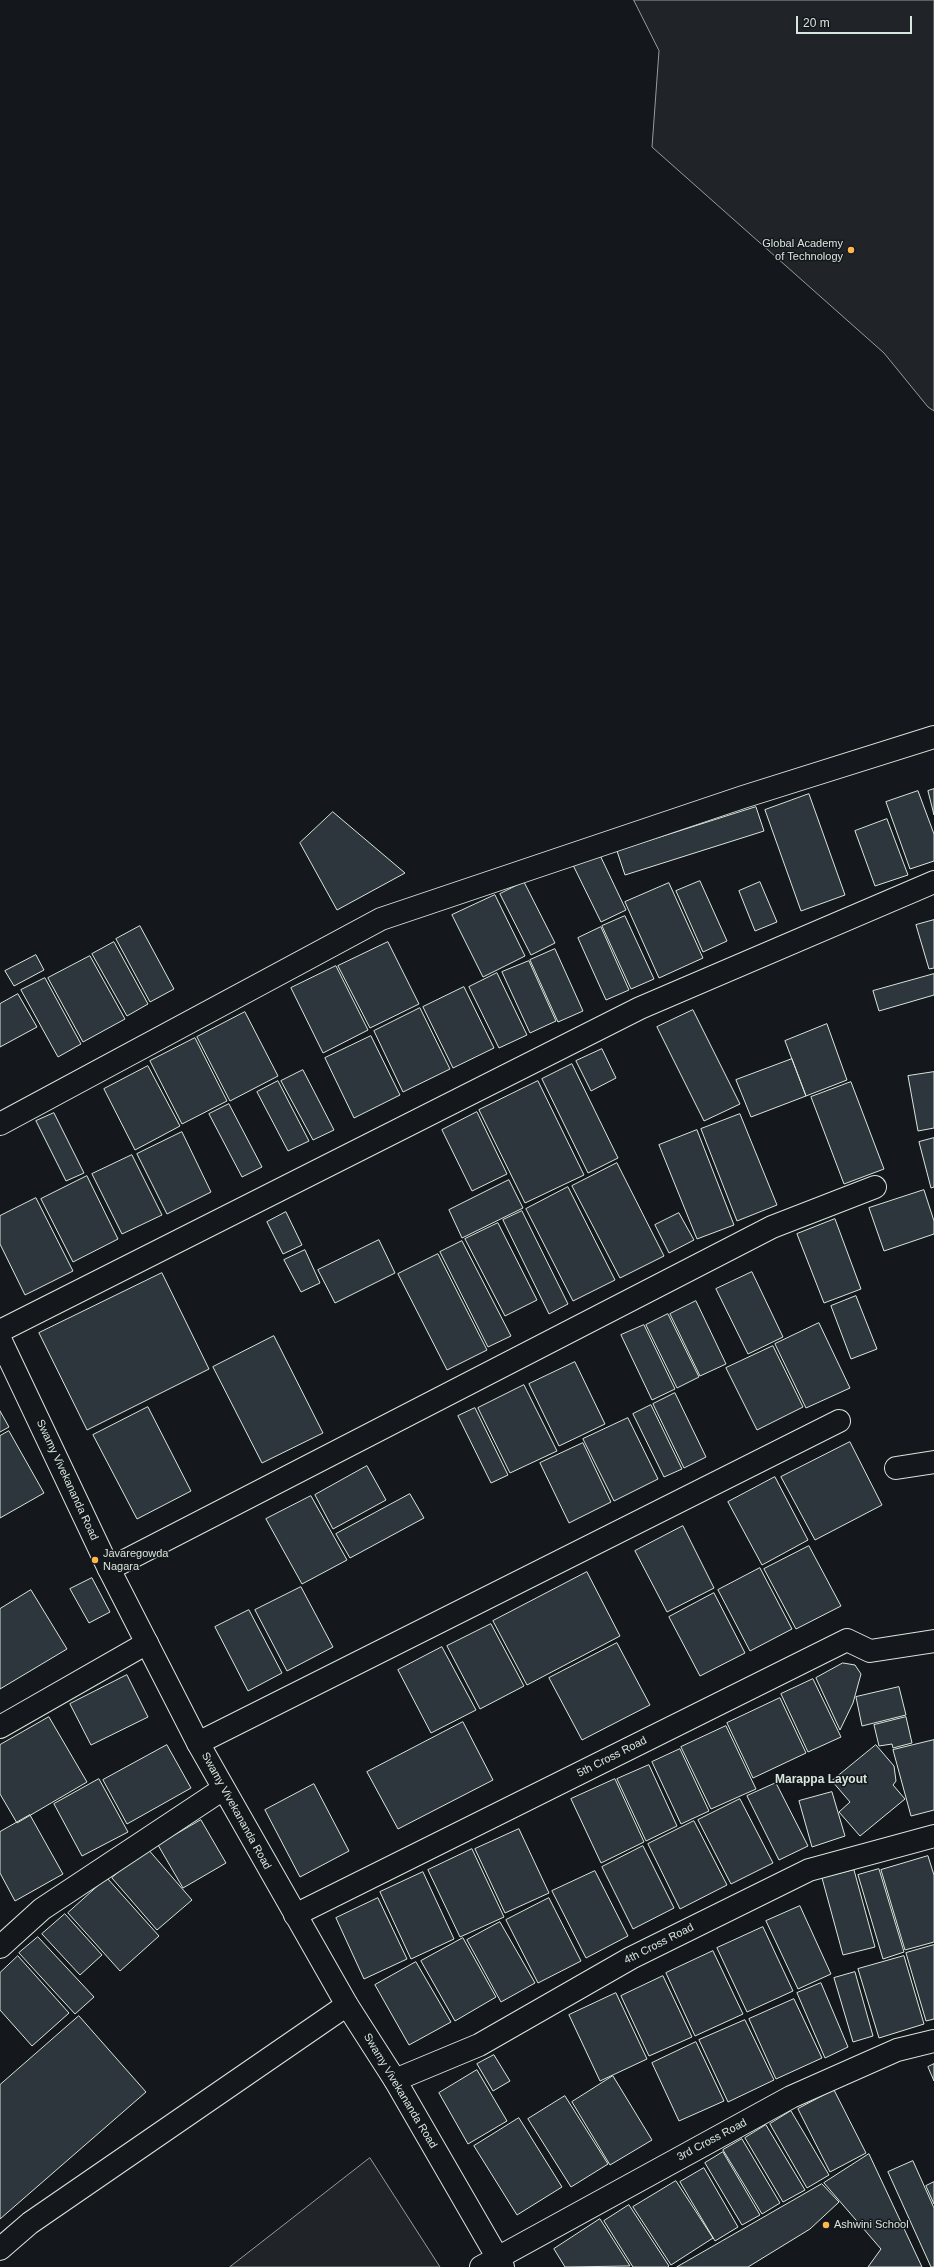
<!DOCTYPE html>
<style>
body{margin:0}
#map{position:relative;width:934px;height:2267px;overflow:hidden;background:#14181c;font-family:Arial,sans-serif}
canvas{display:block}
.scale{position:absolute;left:796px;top:16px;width:116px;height:18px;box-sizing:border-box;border:2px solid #d8e6dc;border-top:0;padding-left:5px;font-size:12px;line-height:14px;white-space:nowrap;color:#d8e6dc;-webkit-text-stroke:3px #14181c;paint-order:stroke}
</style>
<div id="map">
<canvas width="934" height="2267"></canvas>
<div class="scale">20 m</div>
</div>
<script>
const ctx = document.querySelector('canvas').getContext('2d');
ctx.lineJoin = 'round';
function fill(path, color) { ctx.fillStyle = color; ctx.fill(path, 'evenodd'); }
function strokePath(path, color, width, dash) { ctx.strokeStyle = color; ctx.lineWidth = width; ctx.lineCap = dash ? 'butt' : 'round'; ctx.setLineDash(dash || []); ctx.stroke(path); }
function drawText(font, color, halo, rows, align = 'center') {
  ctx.font = font + ' Arial,sans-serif'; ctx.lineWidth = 3; ctx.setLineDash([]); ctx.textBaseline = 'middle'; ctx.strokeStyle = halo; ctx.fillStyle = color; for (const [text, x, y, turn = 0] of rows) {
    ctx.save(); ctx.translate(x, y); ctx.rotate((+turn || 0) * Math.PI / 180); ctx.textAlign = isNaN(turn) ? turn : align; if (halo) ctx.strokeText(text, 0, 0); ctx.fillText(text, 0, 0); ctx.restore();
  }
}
const green = new Path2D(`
 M634 0H934V411L928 407 884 353 652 147 659 51Z
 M370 2158 440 2267H230Z`);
const building = new Path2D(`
 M934 789V815L928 791Z
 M918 791 934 834V861L910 869 886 802Z
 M809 794 845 895 801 911 765 810Z
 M756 807 764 831 625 875 617 851Z
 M333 812 405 873 337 910 300 843Z
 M887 819 908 875 875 886 855 831Z
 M598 851 626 910 601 922 572 863Z
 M700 881 727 941 703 952 676 891Z
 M524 882 555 943 531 955 500 894Z
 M760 882 777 922 755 931 739 891Z
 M669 883 703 958 659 978 625 902Z
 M495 895 525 956 483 977 452 915Z
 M625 916 654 979 631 989 602 926Z
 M934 920V968L929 969 916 925Z
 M140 926 174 989 150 1002 116 939Z
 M601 927 629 990 606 1000 578 938Z
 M114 942 148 1004 127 1016 92 954Z
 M388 942 419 1004 370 1028 338 966Z
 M555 949 583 1011 558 1022 530 960Z
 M36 955 44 970 14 986 5 971Z
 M90 956 125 1019 83 1042 48 978Z
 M529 961 556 1021 530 1033 502 972Z
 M336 966 368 1030 323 1053 291 988Z
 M497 973 527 1035 499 1048 469 987Z
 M934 974V995L879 1011 873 991Z
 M45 978 81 1044 58 1057 21 990Z
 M464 987 494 1048 453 1068 423 1007Z
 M18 994 37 1027 0 1047V1004Z
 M420 1008 450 1069 403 1092 374 1031Z
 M693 1010 740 1104 704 1121 657 1027Z
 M245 1012 278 1076 230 1101 197 1037Z
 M827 1024 847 1080 806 1096 785 1041Z
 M371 1036 400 1095 354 1118 325 1058Z
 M195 1038 227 1101 182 1124 150 1061Z
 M602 1049 616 1078 591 1091 576 1061Z
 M792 1059 806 1096 751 1117 736 1080Z
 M572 1064 618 1158 588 1173 542 1079Z
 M148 1066 180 1126 135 1150 104 1089Z
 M303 1070 334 1130 313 1140 281 1081Z
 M934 1072V1128L918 1131 908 1076Z
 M278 1081 309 1141 288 1151 257 1092Z
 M538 1081 584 1175 525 1203 479 1110Z
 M851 1082 884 1169 844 1184 811 1097Z
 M229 1104 262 1167 242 1177 209 1114Z
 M477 1112 507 1174 472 1191 442 1130Z
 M54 1113 84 1173 66 1181 36 1121Z
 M740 1114 777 1205 737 1221 701 1129Z
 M697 1130 734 1225 697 1239 659 1145Z
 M182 1132 211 1192 167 1214 137 1154Z
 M934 1138V1187L931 1188 919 1142Z
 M132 1155 162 1215 122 1234 92 1174Z
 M617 1163 664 1256 620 1278 572 1186Z
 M87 1176 118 1239 73 1262 41 1199Z
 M509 1180 523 1208 462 1238 449 1210Z
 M568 1187 615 1280 573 1301 526 1209Z
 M924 1190 934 1221V1234L884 1251 869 1208Z
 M36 1198 73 1271 25 1295 0 1244V1216Z
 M522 1211 568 1304 549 1314 503 1220Z
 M286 1212 302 1245 283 1254 267 1222Z
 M679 1213 694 1240 669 1253 655 1225Z
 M835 1219 861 1289 824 1303 797 1234Z
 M498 1223 537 1300 505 1316 465 1239Z
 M379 1240 395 1273 335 1303 318 1270Z
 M462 1241 511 1336 488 1347 440 1252Z
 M305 1250 320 1283 301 1292 284 1260Z
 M438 1254 487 1350 447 1370 398 1274Z
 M752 1272 783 1337 748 1354 716 1289Z
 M162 1273 209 1369 87 1430 39 1333Z
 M856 1296 877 1349 851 1359 831 1306Z
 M696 1301 726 1364 700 1376 670 1314Z
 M668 1314 699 1377 677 1388 646 1325Z
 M819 1323 850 1388 806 1408 775 1344Z
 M644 1325 675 1389 652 1400 621 1335Z
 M274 1336 323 1433 262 1463 213 1367Z
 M773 1346 803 1407 757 1430 726 1368Z
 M575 1362 605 1424 559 1446 529 1384Z
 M524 1385 557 1451 510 1473 478 1408Z
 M675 1393 706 1457 684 1468 653 1404Z
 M651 1405 682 1469 664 1477 633 1414Z
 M148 1407 191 1491 137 1519 93 1435Z
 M475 1408 508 1475 491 1483 458 1416Z
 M0 1411 9 1427 0 1432Z
 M628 1418 658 1479 614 1501 583 1439Z
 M9 1431 44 1493 0 1518V1436Z
 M850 1442 882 1505 815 1540 781 1477Z
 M583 1443 611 1502 569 1523 540 1463Z
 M367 1466 386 1500 333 1529 315 1495Z
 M775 1477 808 1540 762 1565 728 1502Z
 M410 1494 424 1518 350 1558 336 1534Z
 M311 1496 347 1560 302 1584 266 1519Z
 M683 1526 714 1588 667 1612 635 1551Z
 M809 1546 841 1606 796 1629 764 1569Z
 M760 1568 792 1629 750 1651 718 1590Z
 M587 1572 620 1636 527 1685 493 1621Z
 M92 1578 110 1612 89 1623 70 1589Z
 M301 1587 333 1647 287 1671 255 1610Z
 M31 1590 67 1649 0 1689V1609Z
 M714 1593 745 1653 700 1676 669 1617Z
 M249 1610 282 1673 248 1691 215 1627Z
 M491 1624 524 1686 480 1709 447 1646Z
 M617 1643 650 1705 582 1740 549 1678Z
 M442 1647 476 1710 431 1733 398 1670Z
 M843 1663 855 1665 861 1674 853 1703 840 1730 816 1678Z
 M127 1675 148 1717 91 1745 70 1704Z
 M813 1679 841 1737 808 1752 781 1694Z
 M899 1687 906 1715 862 1726 856 1697Z
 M780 1698 806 1753 753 1778 727 1723Z
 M49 1717 87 1782 17 1823 0 1794V1745Z
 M906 1717 912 1743 893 1748 892 1744 879 1746 874 1725Z
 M463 1722 493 1780 398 1829 367 1772Z
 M726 1726 756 1789 711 1809 681 1747Z
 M934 1740V1810L911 1816 893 1750Z
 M167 1745 191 1788 127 1824 103 1780Z
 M876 1745 894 1766 896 1781 893 1785 905 1799 860 1836 839 1812 850 1802 832 1781Z
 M680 1749 709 1811 681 1824 652 1762Z
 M649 1765 677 1826 646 1841 617 1779Z
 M99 1779 128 1832 82 1856 54 1804Z
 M615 1779 644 1842 601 1863 571 1799Z
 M776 1783 808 1846 779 1860 747 1796Z
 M314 1784 349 1851 300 1877 265 1810Z
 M832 1792 845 1836 812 1847 799 1801Z
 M740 1799 773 1863 731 1884 698 1820Z
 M30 1815 63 1874 15 1901 0 1873V1832Z
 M201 1820 226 1863 183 1888 158 1845Z
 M694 1821 727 1885 680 1909 648 1844Z
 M519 1829 549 1893 505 1913 475 1849Z
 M643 1846 674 1908 633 1929 602 1867Z
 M147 1848 192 1900 157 1930 112 1878Z
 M472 1849 504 1917 460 1937 428 1870Z
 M928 1856 934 1875V1942L905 1950 881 1870Z
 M879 1869 904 1952 883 1959 858 1875Z
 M854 1870 875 1947 843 1955 822 1878Z
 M595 1871 628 1936 586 1958 552 1891Z
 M423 1872 454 1939 411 1959 380 1892Z
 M107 1878 159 1936 120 1971 68 1913Z
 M378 1898 407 1959 364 1979 336 1918Z
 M549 1898 581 1961 538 1983 506 1920Z
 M800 1906 831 1974 798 1989 766 1921Z
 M65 1914 102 1955 80 1975 42 1934Z
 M500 1922 535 1983 501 2002 467 1940Z
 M763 1927 793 1991 747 2012 717 1948Z
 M38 1937 94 1997 75 2014 19 1953Z
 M463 1938 496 1997 455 2021 421 1961Z
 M934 1945V2019L926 2021 906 1953Z
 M713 1951 743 2014 695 2036 666 1973Z
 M18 1956 69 2013 32 2046 0 2010V1973Z
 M904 1956 924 2024 879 2038 858 1969Z
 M416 1962 451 2022 409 2045 375 1985Z
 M855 1972 873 2036 853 2042 834 1978Z
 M663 1976 692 2037 649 2056 621 1996Z
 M821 1983 848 2047 825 2058 797 1993Z
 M616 1993 647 2059 600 2081 569 2015Z
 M794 1999 822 2058 776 2079 749 2019Z
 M79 2016 146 2092 0 2219V2085Z
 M745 2020 774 2080 728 2102 699 2040Z
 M696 2042 724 2101 679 2121 652 2063Z
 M494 2055 510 2081 493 2091 477 2064Z
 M934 2064V2081L928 2067Z
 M477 2070 507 2121 468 2144 439 2093Z
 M613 2076 652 2140 610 2165 572 2102Z
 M834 2090 866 2153 830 2172 798 2109Z
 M565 2096 608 2164 571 2187 528 2119Z
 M791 2111 829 2175 807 2188 770 2124Z
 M519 2118 562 2187 517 2215 474 2146Z
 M766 2125 805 2190 783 2202 745 2138Z
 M742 2139 780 2203 762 2214 723 2150Z
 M723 2152 760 2215 742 2225 705 2163Z
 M869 2154 922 2267H868L881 2249 824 2183Z
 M913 2161 934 2208V2267H931L888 2172Z
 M704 2168 738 2227 715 2241 680 2182Z
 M676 2181 713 2238 671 2265 633 2207Z
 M934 2182V2204L926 2186Z
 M822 2184 839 2202 810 2229 748 2267H677Z
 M629 2205 669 2266 668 2267H633L604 2221Z
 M600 2219 630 2266 565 2267 554 2249Z`);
const street = new Path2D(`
 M0 1124 381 919 743 797 934 737
 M0 1331 640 1008 934 882
 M896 1468 934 1462
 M109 1569 772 1227 875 1187
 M0 1727 147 1643
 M198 1743 839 1421
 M295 1915 847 1640 870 1651 934 1641
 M0 1947 42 1909 223 1789
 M395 2080 479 2045 631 1958 809 1870 934 1836
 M0 2249 30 2223 347 2005
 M481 2267 791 2097 897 2050 934 2041`);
const secondary = new Path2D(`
 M0 1339 109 1569 198 1743 347 2005 395 2080 503 2267`);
const markers = [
 [851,250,4,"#ffb74d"],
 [95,1560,4,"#ffb74d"],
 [826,2225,4,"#ffb74d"]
];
const poiNames = [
 ["Global Academy",843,244,"right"],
 ["of Technology",843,257,"right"],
 ["Javaregowda",103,1554],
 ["Nagara",103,1567],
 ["Ashwini School",834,2225]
];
const streetNames = [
 ["Swamy Vivekananda Road",67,1480,65],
 ["5th Cross Road",612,1757,-27],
 ["Swamy Vivekananda Road",236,1811,61],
 ["4th Cross Road",659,1944,-27],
 ["Swamy Vivekananda Road",400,2091,59],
 ["3rd Cross Road",712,2140,-28]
];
const neighbourhoodNames = [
 ["Marappa Layout",821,1780]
];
fill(green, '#202428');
strokePath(green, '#939e99', 1);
fill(building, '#2c363c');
strokePath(building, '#d8e6dc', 1);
strokePath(street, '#d8e6dc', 24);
strokePath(secondary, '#d8e6dc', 24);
strokePath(street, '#14181c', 22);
strokePath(secondary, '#14181c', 22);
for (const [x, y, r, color] of markers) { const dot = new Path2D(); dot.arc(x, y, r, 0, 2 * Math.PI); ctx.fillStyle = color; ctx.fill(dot); strokePath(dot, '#14181c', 1.5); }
drawText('11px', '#d8e6dc', '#14181c', poiNames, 'left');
drawText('11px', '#d8e6dc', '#14181c', streetNames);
drawText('bold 12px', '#d8e6dc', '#14181c', neighbourhoodNames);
</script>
